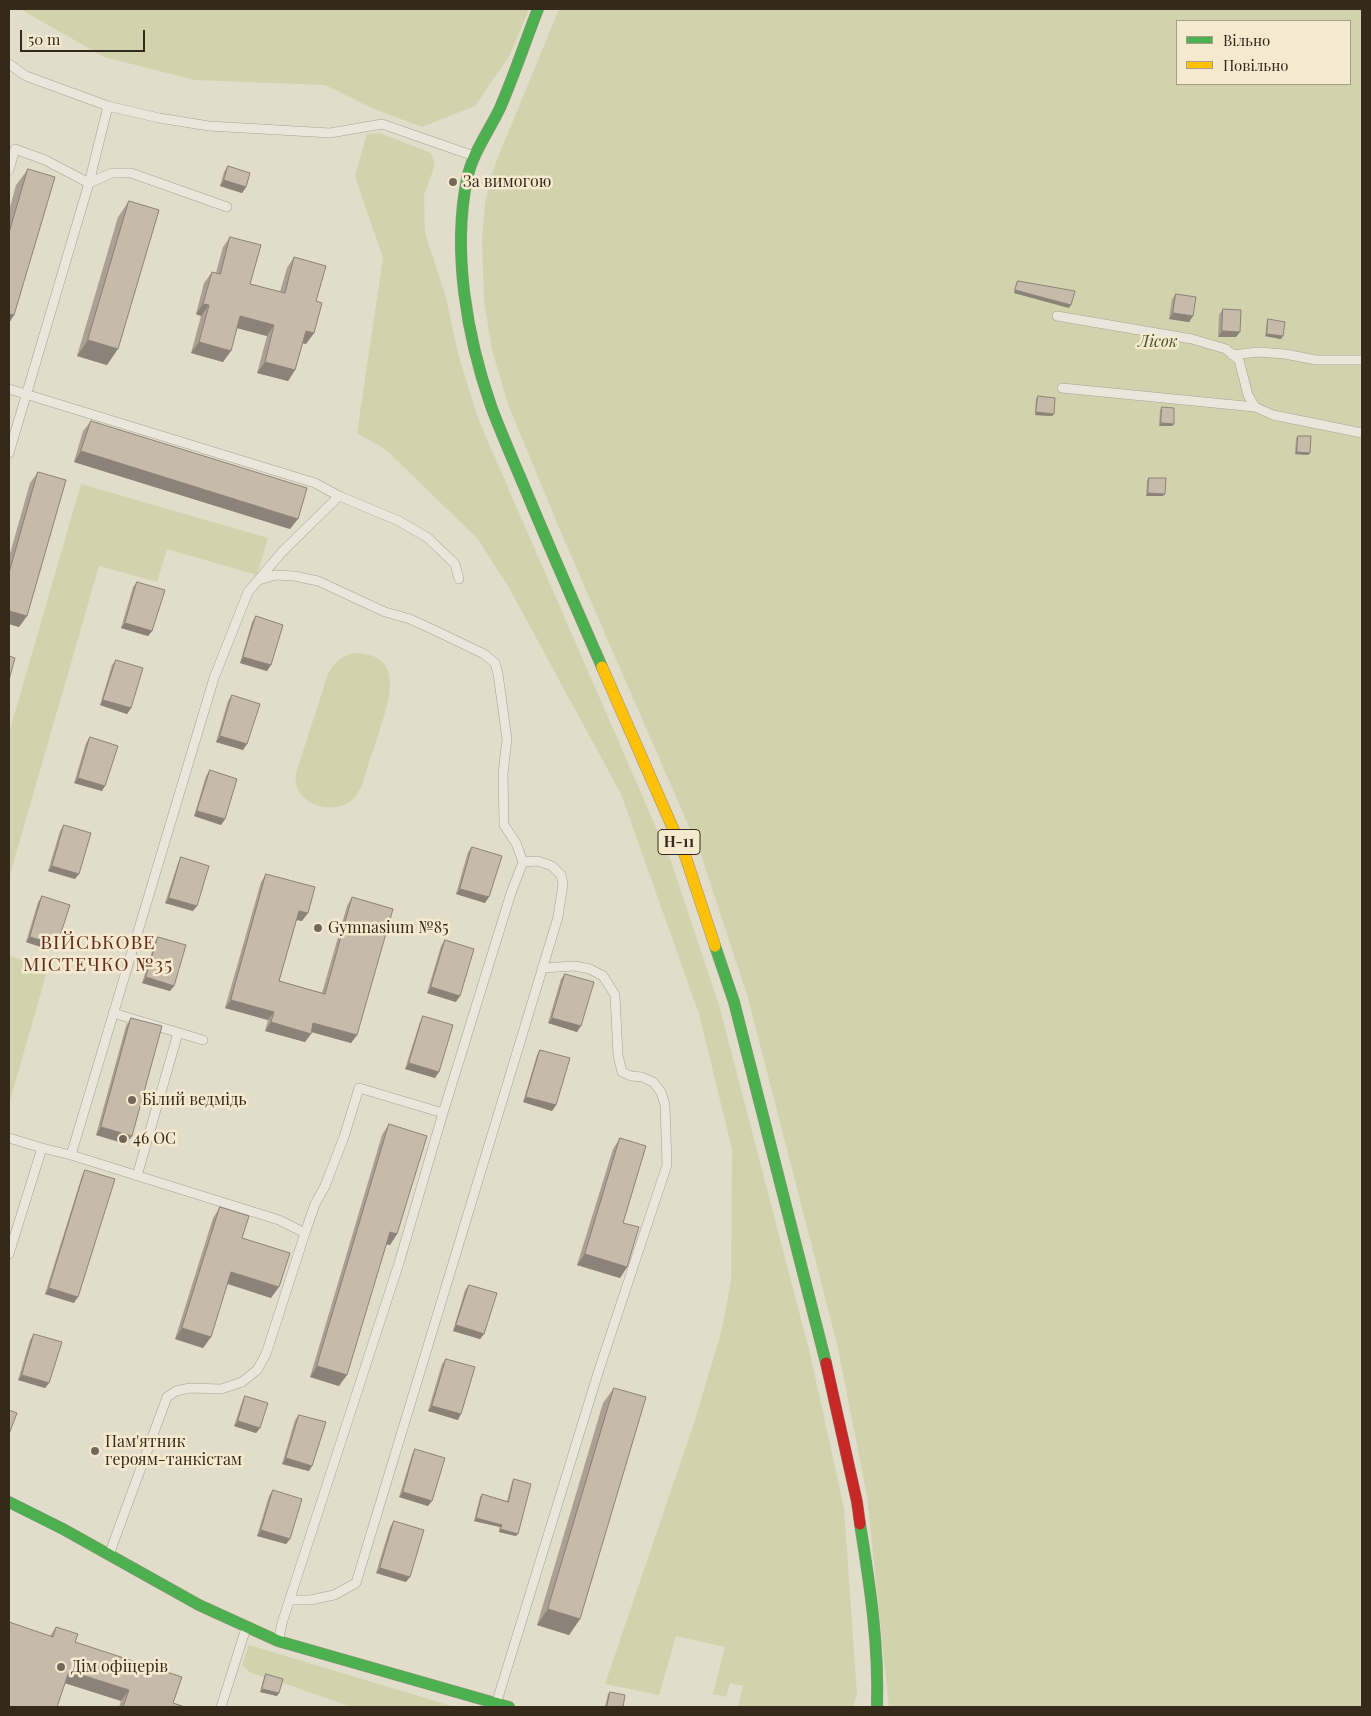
<!DOCTYPE html>
<meta charset="utf-8">
<style>
body{margin:0}
#map{position:relative;width:1371px;height:1716px;overflow:hidden;background:#e2dcca;font-family:"Playfair Display",serif}
canvas{display:block}
.frame{position:absolute;inset:0;border:10px solid #35291c;pointer-events:none}
.legend{position:absolute;left:1176px;top:20px;width:175px;height:65px;box-sizing:border-box;background:#f5eacf;border:1px solid #a89d87;margin:0;padding:6px 9px;list-style:none;font-size:15px;color:#35291c}
.legend li{display:flex;align-items:center;gap:10px;height:25px}
.legend b{width:25px;border:1px solid #a89d87}
.scale{position:absolute;left:20px;top:30px;width:125px;height:22px;box-sizing:border-box;border:2px solid #35291c;border-top:0;padding-left:6px;font-size:15px;line-height:18px;white-space:nowrap;color:#35291c;-webkit-text-stroke:4px #f5eacf;paint-order:stroke}
</style>
<div id="map">
<canvas width="1371" height="1716"></canvas>
<div class="frame"></div>
<ul class="legend">
<li><b style="height:6px;background:#4caf50"></b>Вільно</li>
<li><b style="height:6px;background:#ffc107"></b>Повільно</li>
</ul>
<div class="scale">50 m</div>
</div>
<script>
const ctx = document.querySelector('canvas').getContext('2d');
ctx.lineJoin = 'round';
function fill(path, color) { ctx.fillStyle = color; ctx.fill(path, 'evenodd'); }
function strokePath(path, color, width, dash) { ctx.strokeStyle = color; ctx.lineWidth = width; ctx.lineCap = dash ? 'butt' : 'round'; ctx.setLineDash(dash || []); ctx.stroke(path); }
function drawText(font, color, halo, rows, align = 'center') {
  ctx.font = font + ' "Playfair Display",serif'; ctx.lineWidth = 5; ctx.setLineDash([]); ctx.textBaseline = 'middle'; ctx.strokeStyle = halo; ctx.fillStyle = color; for (const [text, x, y, turn = 0] of rows) {
    ctx.save(); ctx.translate(x, y); ctx.rotate((+turn || 0) * Math.PI / 180); ctx.textAlign = isNaN(turn) ? turn : align; if (halo) ctx.strokeText(text, 0, 0); ctx.fillText(text, 0, 0); ctx.restore();
  }
}
const green = new Path2D(`
 M20 9H529L510 55 475 106 422 127 374 109 325 85 195 80 104 57Z
 M559 9H1362V1707H889L867 1496 837 1344 748 998 700 852 559 528 508 404 492 350 484 301 482 239 485 204 490 181 496 162ZM1177 21H1350V84H1177Z
 M380 133 431 153 435 165 424 195 425 233 445 294 459 357 479 421 672 864 719 1005 810 1354 844 1508 857 1694 853 1707H738L743 1686 730 1683 726 1697 713 1694 725 1647 676 1636 659 1695 605 1684 695 1420 721 1333 731 1281 732 1149 699 1014 621 794 508 586 477 538 385 449 357 433 383 258 355 176 367 134Z
 M81 484 268 538 257 575 167 549 157 582 99 566 9 878V733Z
 M353 653C407 653 389 701 379 733 373 750 367 768 362 785 359 791 356 797 351 801 329 817 291 802 296 773L328 674C334 662 341 657 353 653Z
 M9 956 48 968 9 1104Z
 M249 1645 455 1707H351L281 1682 251 1673 242 1666Z`);
const lane = new Path2D(`
 M9 64 26 76 108 106 159 118 209 126 330 133 382 124 474 156
 M9 170 15 149 45 160 89 183 112 173H131L227 207
 M1057 316 1192 339 1226 349 1239 360 1248 395 1255 407 1273 415 1362 433
 M1232 355 1258 352 1285 354 1316 360H1362
 M1062 388 1255 407
 M9 389 315 483 339 496 399 521 428 538 455 564 459 579
 M9 453 89 183 108 106
 M259 580 275 575 294 576 318 581 385 612 410 619 434 630 484 654 495 663 498 674 507 739 503 773 504 825 516 843 523 862 511 893 443 1113 399 1263 282 1623 279 1638
 M113 1013 203 1040
 M9 1138 42 1148
 M71 1155 279 1220 305 1233 315 1204 325 1186 344 1137 359 1088 443 1113
 M137 1176 178 1033
 M9 1254 42 1148 71 1155 214 678 248 592 282 552 339 496
 M110 1552 167 1397 176 1391 190 1388 221 1389 242 1382 257 1370 266 1354 305 1233
 M290 1600H310L334 1595 356 1583 558 917 563 884 561 875 552 866 538 861 523 862
 M497 1701 598 1373 667 1165 665 1105 661 1092 653 1082 642 1077 631 1076 622 1072 618 1055 615 995 603 976 590 969 575 966 542 968
 M221 1707 246 1628`);
const fast = new Path2D(`
 M538 9C525 42 514 76 500 108 489 131 472 154 467 179 452 252 467 337 491 406 501 433 513 460 524 486 549 547 576 607 602 667
 M715 946 734 1002 826 1363
 M9 1502 63 1529 199 1605 278 1641 509 1707
 M860 1524C870 1585 879 1646 877 1707`);
const slow = new Path2D(`
 M602 667 686 858 715 946`);
const jam = new Path2D(`
 M826 1363 857 1502 860 1524`);
const wall = new Path2D(`
 M228 166 246 187 242 193 220 186 224 172Z
 M28 169 14 315 9 323V211L16 185Z
 M129 201 107 365 77 356 118 217Z
 M230 237 250 284 280 292 287 268 294 257 316 301 314 333 306 344 303 343 295 370 288 381 257 373 267 336 237 328 223 362 191 353 201 316 196 314 204 283 212 272 216 273 223 247Z
 M1018 281 1069 308 1014 293 1016 283Z
 M1176 294 1193 316 1189 322 1169 319 1172 299Z
 M1223 309 1236 337H1218L1219 315Z
 M1268 319 1281 339 1265 336 1267 322Z
 M1038 396 1052 416 1035 415 1036 399Z
 M1162 407 1172 426H1159L1160 410Z
 M91 421 290 529 74 462 83 431Z
 M1298 436 1308 455 1295 454 1296 438Z
 M38 472 27 616 19 627 9 624V557L30 483Z
 M1149 478 1163 496H1146L1147 480Z
 M137 582 152 631 148 636 121 628 133 587Z
 M256 616 271 665 267 671 240 663 252 622Z
 M116 660 131 708 127 714 100 705 112 665Z
 M232 695 243 750 216 742 228 701Z
 M90 737 102 791 74 783 86 743Z
 M210 770 225 819 221 825 194 816 206 776Z
 M64 825 75 879 48 871 60 831Z
 M472 847 485 903 456 894 468 852Z
 M181 857 193 911 165 903 178 863Z
 M266 874 302 921 296 920 279 981 322 993 347 906 352 897 357 1035 351 1043 311 1032 305 1042 265 1031 268 1020 225 1008 261 882Z
 M42 896 57 945 53 951 26 942 38 902Z
 M158 937 174 986 170 991 142 983 155 942Z
 M445 940 456 1002 427 993 441 946Z
 M565 974 577 1032 548 1023 561 979Z
 M423 1016 435 1078 405 1069 420 1022Z
 M131 1018 126 1144 96 1135 126 1026Z
 M540 1050 556 1105 552 1111 523 1102 537 1055Z
 M389 1124 397 1234 390 1245 386 1244 339 1386 310 1377 382 1135Z
 M620 1138 623 1223 627 1267 620 1278 577 1265 613 1149Z
 M85 1170 74 1303 45 1294 82 1176Z
 M220 1207 242 1238 271 1298 227 1284 211 1337 203 1348 175 1339 213 1218Z
 M469 1285 484 1334 480 1339 453 1331 465 1290Z
 M34 1334 49 1383 45 1388 18 1380 30 1340Z
 M446 1359 458 1420 428 1411 442 1364Z
 M614 1388 580 1619 569 1635 537 1625 603 1403Z
 M245 1396 260 1428 256 1433 234 1426 242 1402Z
 M299 1415 309 1471 282 1464 295 1420Z
 M415 1449 428 1506 399 1497 412 1455Z
 M514 1479 516 1536 499 1532 500 1527 474 1521 480 1497 482 1494 507 1501 512 1482Z
 M273 1490 290 1539 286 1544 257 1536 269 1496Z
 M394 1521 406 1582 376 1573 390 1527Z
 M56 1627 75 1642 173 1703 185 1707H119L121 1701 50 1636Z
 M266 1674 279 1693 277 1696 260 1692 264 1677Z
 M610 1692 623 1707H605L608 1694Z`);
const shadedWall = new Path2D(`
 M224 180 246 187 242 193 220 186Z
 M1015 290 1071 305 1069 308 1014 293Z
 M203 304 209 305 201 316 196 314Z
 M1173 313 1193 316 1189 322 1169 319Z
 M9 314 14 315 9 323Z
 M240 316 274 325 267 336 233 327Z
 M306 331 314 333 306 344 298 342Z
 M1222 331 1240 332 1236 337H1218Z
 M1267 334 1283 336 1281 339 1265 336Z
 M88 340 118 349 107 365 77 356Z
 M199 342 231 351 223 362 191 353Z
 M265 362 295 370 288 381 257 373Z
 M1036 412 1054 414 1052 416 1035 415Z
 M1161 423 1174 424 1172 426H1159Z
 M81 451 298 519 290 529 74 462Z
 M1297 452 1310 453 1308 455 1295 454Z
 M1148 493 1165 494 1163 496H1146Z
 M9 611 27 616 19 627 9 624Z
 M125 623 152 631 148 636 121 628Z
 M243 657 271 665 267 671 240 663Z
 M103 700 131 708 127 714 100 705Z
 M220 736 247 744 243 750 216 742Z
 M78 778 105 786 102 791 74 783Z
 M197 811 225 819 221 825 194 816Z
 M52 866 79 874 75 879 48 871Z
 M460 889 489 897 485 903 456 894Z
 M169 898 197 906 193 911 165 903Z
 M299 911 308 913 302 921 293 919Z
 M30 937 57 945 53 951 26 942Z
 M146 977 174 986 170 991 142 983Z
 M431 987 460 996 456 1002 427 993Z
 M231 1000 274 1012 268 1020 225 1008Z
 M552 1018 581 1026 577 1032 548 1023Z
 M271 1022 311 1034 305 1042 265 1031Z
 M313 1023 357 1035 351 1043 308 1031Z
 M409 1063 439 1072 435 1078 405 1069Z
 M526 1097 556 1105 552 1111 523 1102Z
 M101 1127 132 1136 126 1144 96 1135Z
 M390 1232 397 1234 390 1245 382 1243Z
 M585 1254 627 1267 620 1278 577 1265Z
 M231 1272 279 1287 271 1298 223 1282Z
 M49 1288 78 1297 74 1303 45 1294Z
 M456 1325 484 1334 480 1339 453 1331Z
 M182 1328 211 1337 203 1348 175 1339Z
 M317 1366 347 1375 339 1386 310 1377Z
 M22 1375 49 1383 45 1388 18 1380Z
 M432 1406 461 1414 458 1420 428 1411Z
 M238 1421 260 1428 256 1433 234 1426Z
 M286 1458 312 1466 309 1471 282 1464Z
 M403 1492 432 1501 428 1506 399 1497Z
 M476 1518 502 1525 500 1527 474 1521Z
 M500 1529 518 1534 516 1536 499 1532Z
 M261 1530 290 1539 286 1544 257 1536Z
 M380 1568 410 1577 406 1582 376 1573Z
 M548 1609 580 1619 569 1635 537 1625Z
 M69 1671 129 1690 121 1701 61 1682Z
 M262 1689 279 1693 277 1696 260 1692Z`);
const building = new Path2D(`
 M228 166 250 173 246 187 224 180Z
 M28 169 55 177 14 315 9 314V233Z
 M129 201 159 210 118 349 88 340Z
 M230 237 261 245 250 284 285 293 294 257 326 266 316 301 322 303 314 333 306 331 295 370 265 362 274 325 240 316 231 351 199 342 209 305 203 304 212 272 220 274Z
 M1018 281 1075 291 1071 305 1015 290Z
 M1176 294 1196 297 1193 316 1173 313Z
 M1223 309 1241 310 1240 332 1222 331Z
 M1268 319 1285 322 1283 336 1267 334Z
 M1038 396 1055 398 1054 414 1036 412Z
 M1162 407 1174 408V424L1161 423Z
 M91 421 307 488 298 519 81 451Z
 M1298 436H1311L1310 453 1297 452Z
 M38 472 66 480 27 616 9 611V573Z
 M1149 478H1166L1165 494 1148 493Z
 M137 582 165 590 152 631 125 623Z
 M256 616 283 625 271 665 243 657Z
 M9 656 15 658 9 680Z
 M116 660 143 668 131 708 103 700Z
 M232 695 260 704 247 744 220 736Z
 M90 737 118 746 105 786 78 778Z
 M210 770 237 779 225 819 197 811Z
 M64 825 91 833 79 874 52 866Z
 M472 847 502 856 489 897 460 889Z
 M181 857 209 866 197 906 169 898Z
 M266 874 315 887 308 913 299 911 279 981 325 994 352 897 393 909 357 1035 313 1023 311 1034 271 1022 274 1012 231 1000Z
 M42 896 70 905 57 945 30 937Z
 M158 937 186 945 174 986 146 977Z
 M445 940 474 949 460 996 431 987Z
 M565 974 594 982 581 1026 552 1018Z
 M423 1016 453 1025 439 1072 409 1063Z
 M131 1018 162 1026 132 1136 101 1127Z
 M540 1050 570 1058 556 1105 526 1097Z
 M389 1124 427 1136 397 1234 390 1232 347 1375 317 1366Z
 M620 1138 646 1146 623 1223 639 1227 627 1267 585 1254Z
 M85 1170 115 1179 78 1297 49 1288Z
 M220 1207 249 1216 242 1238 290 1253 279 1287 231 1272 211 1337 182 1328Z
 M469 1285 497 1293 484 1334 456 1325Z
 M34 1334 62 1342 49 1383 22 1375Z
 M446 1359 475 1367 461 1414 432 1406Z
 M614 1388 646 1397 580 1619 548 1609Z
 M245 1396 268 1403 260 1428 238 1421Z
 M9 1410 17 1413 9 1434Z
 M299 1415 326 1422 312 1466 286 1458Z
 M415 1449 445 1458 432 1501 403 1492Z
 M514 1479 531 1484 518 1534 500 1529 502 1525 476 1518 482 1494 508 1502Z
 M273 1490 302 1499 290 1539 261 1530Z
 M394 1521 424 1530 410 1577 380 1568Z
 M9 1622 53 1637 56 1627 78 1634 75 1642 182 1677 173 1703 185 1707H123L129 1690 69 1671 57 1707H9Z
 M266 1674 283 1679 279 1693 262 1689Z
 M610 1692 625 1695 623 1707H607Z`);
const markers = [
 [453,182,5,"#726859"],
 [318,928,5,"#726859"],
 [132,1100,5,"#726859"],
 [123,1139,5,"#726859"],
 [95,1451,5,"#726859"],
 [61,1667,5,"#726859"]
];
const shields = [
 [679,842,42]
];
const shieldNames = [
 ["Н-11",679,842]
];
const poiNames = [
 ["За вимогою",463,182],
 ["Gymnasium №85",328,928],
 ["Білий ведмідь",142,1100],
 ["46 ОС",133,1139],
 ["Пам'ятник",105,1442],
 ["героям-танкістам",105,1460],
 ["Дім офіцерів",71,1667]
];
const parkNames = [
 ["Лісок",1158,342]
];
const quarterNames = [
 ["ВІЙСЬКОВЕ",98,943],
 ["МІСТЕЧКО №35",98,965]
];
fill(green, '#d2d3ac');
strokePath(lane, '#a7a194', 10);
strokePath(fast, '#979083', 12);
strokePath(slow, '#979083', 12);
strokePath(jam, '#979083', 12);
strokePath(lane, '#eae6db', 9);
strokePath(fast, '#4caf50', 11);
strokePath(slow, '#ffc107', 11);
strokePath(jam, '#c62828', 11);
fill(wall, '#aaa093');
fill(shadedWall, '#8b8278');
fill(building, '#c6baab');
strokePath(building, '#8b8278', 1);
for (const [x, y, r, color] of markers) { const dot = new Path2D(); dot.arc(x, y, r, 0, 2 * Math.PI); ctx.fillStyle = color; ctx.fill(dot); strokePath(dot, '#f5eacf', 2); }
for (const [x, y, w] of shields) { const box = new Path2D(); box.roundRect(x - w / 2, y - 12.5, w, 25, 4); ctx.fillStyle = '#f5eacf'; ctx.fill(box); strokePath(box, '#35291c', 1); }
drawText('bold 15px', '#35291c', null, shieldNames);
drawText('16px', '#35291c', '#f5eacf', poiNames, 'left');
drawText('italic 16px', '#455223', '#f5eacf', parkNames);
ctx.letterSpacing = '1px';
drawText('19px', '#622b1c', '#f5eacf', quarterNames);
ctx.letterSpacing = '0px';
</script>
